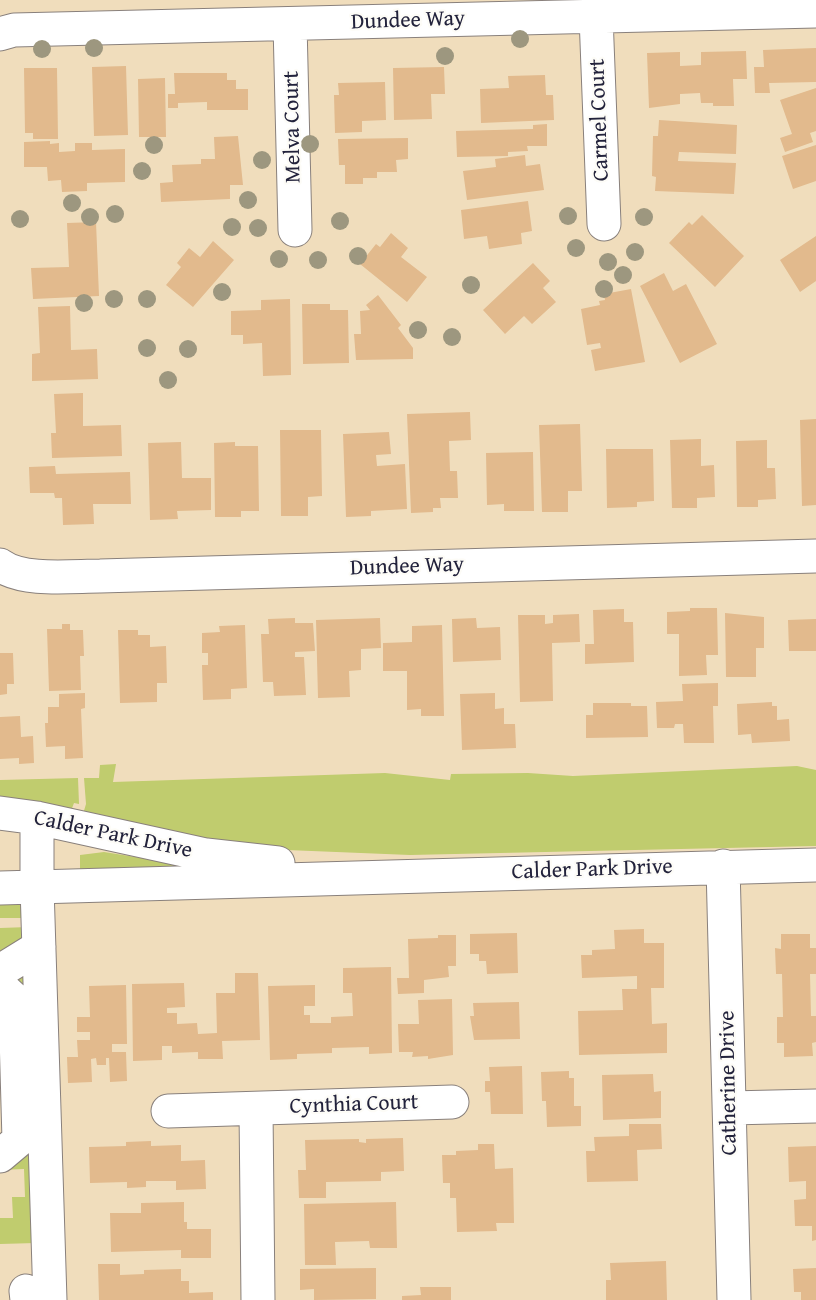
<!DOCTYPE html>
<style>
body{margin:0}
canvas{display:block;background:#f0ddbc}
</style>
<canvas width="816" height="1300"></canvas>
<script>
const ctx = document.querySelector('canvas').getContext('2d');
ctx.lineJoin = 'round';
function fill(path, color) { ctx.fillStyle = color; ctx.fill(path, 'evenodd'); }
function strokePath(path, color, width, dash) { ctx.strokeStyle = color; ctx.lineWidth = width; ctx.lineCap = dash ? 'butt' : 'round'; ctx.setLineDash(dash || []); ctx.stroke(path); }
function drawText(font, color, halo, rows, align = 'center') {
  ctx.font = font + ' "Gentium Book Plus",serif'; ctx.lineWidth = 4.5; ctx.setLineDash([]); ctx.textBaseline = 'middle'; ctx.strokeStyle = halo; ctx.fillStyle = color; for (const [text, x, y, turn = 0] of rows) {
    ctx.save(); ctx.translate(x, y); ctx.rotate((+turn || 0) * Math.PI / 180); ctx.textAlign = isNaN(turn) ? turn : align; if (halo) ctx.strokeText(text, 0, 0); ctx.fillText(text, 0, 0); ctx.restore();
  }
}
const green = new Path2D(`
 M116 764 113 782 385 773 450 780 451 774 528 773 573 776 797 766 816 770V846L410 855 287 850 212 840 83 814 86 804 84 778H99L100 765Z
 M78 778 79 804 74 803 71 811 0 798V780Z
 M104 852 199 867 126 873 80 869V855Z
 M0 904H22L28 918H0Z
 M29 927 15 946 0 956V928Z
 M26 974 36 1243 0 1244V1218H13L12 1197H25L24 1169 0 1170 8 1162 10 981Z`);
const building = new Path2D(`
 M816 48V82L769 83 770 93H755L754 67H764L763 50Z
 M746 51 747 79H733L734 106H713V103H701L700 93 680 94V104L649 108 647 53 680 52V66L701 65V52Z
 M126 66 128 135 94 136 92 67Z
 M444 67 445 94H431L432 119 394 120 393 68Z
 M24 68H57L58 139H33V133H25Z
 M174 73H227V80H236V89H248V110H207V102L178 103V108H168V94H175Z
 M545 75 546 95H553L554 120 481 123 480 89 509 88 508 76Z
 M165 78 166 137H139L138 79Z
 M385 82 386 120 362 121V132L335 133 334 95H339L338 83Z
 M816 88V131L810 133 813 142 785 152 780 138 792 134 780 100Z
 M659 120 737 125 736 154 679 152 678 161 736 163 734 194 655 191 656 177 652 176 653 136H658Z
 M547 124V146H527L528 151 508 152V156L457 157 456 131 533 129V125Z
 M238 136 243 185H230V199L161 202 160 183 173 182 172 165 201 164V159H215L214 137Z
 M408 138V159L396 160 397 172H377V178H363V184H345V165H339L338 139Z
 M50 141V144L59 143V152L75 151V143H92V150L125 149V182L87 183V191L62 192 61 180 48 181 47 167H24V142Z
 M816 145V181L793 189 782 156Z
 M525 155 526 166 540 164 544 190 467 200 463 171 496 167 495 159Z
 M528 201 532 231 521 233 522 244 489 249 487 236 464 239 461 210Z
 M702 215 744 256 715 287 669 243 689 222 692 225Z
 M96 222 99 296 33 299 31 268 69 267 67 223Z
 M391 233 408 248 401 257 427 277 407 302 360 264 376 244 380 247Z
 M816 236V281L800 292 780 260Z
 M213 241 234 260 193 307 166 285 181 267 177 263 189 248 200 257Z
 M533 263 550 281 543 288 556 302 532 324 524 316 505 334 483 310Z
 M664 273 673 291 686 284 717 344 680 363 640 286Z
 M631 289 645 362 595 371 591 350 601 348 600 343 587 345 581 309 600 305 599 301 605 300 604 294Z
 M378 295 401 325 398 328 413 348V359L356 360 354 334H361L360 311 370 310 366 305Z
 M290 299 291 375 263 376 262 343 243 344V335H231V311L261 310V300Z
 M302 304H330V310H348L349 363 303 364Z
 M70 306 71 350 97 349 98 379 32 381V354L40 353 38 307Z
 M83 393V426L121 425 122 456 52 458 51 433H56L54 394Z
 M470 412 471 440 449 441 450 471H457L458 498H440L441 508H433V512L411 513 407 414Z
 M816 419V505L802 506 800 420Z
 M580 424 582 491H568V512H542L539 425Z
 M280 430H321L322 496 308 497V516H281Z
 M389 432 391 454 376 455 377 466 405 464 407 509 371 511V516L346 517 343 434Z
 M701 439V466L714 465 715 497 697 498V508H672L670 440Z
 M767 440V468H775L776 499 758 500V507H737L736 441Z
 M181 442 182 478H211V510L177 511 178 519 150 520 148 443Z
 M235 442V446H258L259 511H241V517H215L214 443Z
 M606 449H653L654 501 637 502V507L607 508Z
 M533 452 534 511H504V504L487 505 486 453Z
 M55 466 56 474 130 472 131 504H93L94 524 63 525 62 498H55L54 493H30L29 467Z
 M690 608H717L718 655H706L707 675 679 676V634H667V612L690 611Z
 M624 609V622H633L634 662 585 664V644H594L593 610Z
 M725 613 764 617V648H756V677H726Z
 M579 614 580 642 552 643 553 701 520 702 518 615H545V624L553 623V615Z
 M295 618V623H313L315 651 295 652V657H304L306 695 274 696 273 682H263L261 634H269L268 619Z
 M380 618 381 648 361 649V670L349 671 350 697 318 698 316 620Z
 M476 618 477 628 500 627 501 660 453 662 452 619Z
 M816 619V651H789L788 620Z
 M62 624H70V630H83L84 656H80L81 690 49 691 47 629H62Z
 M245 625 247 688 231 689V699L203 700 202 665H208V653H202V633L220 632 219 626Z
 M442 625 444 716H421V709L407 710V671H383V643L412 642V626Z
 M118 630H138V635H150V647L166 646 167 683H157V702L120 703Z
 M0 653H13L14 684H7V694L0 695Z
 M718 683V706H713L714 743H684L683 724H675L674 728H657L656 702 683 701 682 684Z
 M85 693V708L81 709 83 758 65 759V746L46 747 45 723H48V707H59V694Z
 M495 693V709L504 708V724H515L516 748 462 750 460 694Z
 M772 702V706H777V720L789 719 790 741 752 743 751 734 738 735 737 704Z
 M593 703H631V706H647L648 737 586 738V715H593Z
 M20 716 21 737 33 736 34 763 19 764V758L0 759V717Z
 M644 929V943H664V988H651L652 1024 667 1023V1053L579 1055 578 1011 623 1010 622 989H637V976L582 978 581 955H592V950L615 949 614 930Z
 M517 933 518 973 487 974 486 961H479V954H470V934Z
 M781 934H810V948H816V974H810L811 1016H816V1042L812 1043 813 1056 784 1057V1043H777V1017H783L782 974H776L775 948 781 949Z
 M438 935H456V966H448L449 977 424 980V993L398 994 397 978H409L408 939 438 938Z
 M391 967 392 1053 369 1054V1047L332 1048V1053L297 1054V1059L270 1060 268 986 315 985V1006H304V1015H310V1023H331V1017L353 1016 352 993H343V968Z
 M235 973H258L260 1040 222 1041 223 1059H198V1052L172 1053V1046H162V1060L133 1061 132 984 184 983 185 1007 167 1008V1013H177V1024L197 1023 198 1034 217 1033 216 993H235Z
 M126 985 127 1044H112V1052H126L127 1081 110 1082 109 1058H106V1065H97L96 1058 91 1059 92 1082 68 1083 67 1057H78L77 1040H90V1032H77V1017H90L89 986Z
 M452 999 453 1055 428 1059V1056L412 1057 413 1052H399L398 1024H419L418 1000Z
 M519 1002 520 1039 474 1040 470 1016H474L473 1003Z
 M522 1066 523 1114H491L490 1092H485V1081H490L489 1067Z
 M569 1071V1078H574V1106H581V1126L547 1127 546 1101H542L541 1072Z
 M653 1074 654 1092 661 1091V1118L603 1120 602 1075Z
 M629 1124H661L662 1149 637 1150 638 1181 587 1182 586 1151H595L594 1137 629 1136Z
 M403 1138 404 1171 381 1172V1181L326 1182V1198H299L298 1170H306L305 1140 359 1139V1142L366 1143V1139Z
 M151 1141V1146L181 1145V1161L205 1160 206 1189 176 1190V1181H146V1187L127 1188V1182L90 1183 89 1147 126 1146V1142Z
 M478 1144H494L495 1169 513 1168 514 1223H496L497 1231 457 1232 456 1198H450V1183H443L442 1155H456V1151L478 1150Z
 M816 1146V1240L812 1241V1226H795L794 1200 806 1199V1181L789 1182 788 1147Z
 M184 1202V1222H187V1229H211V1258H181V1250L111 1252 110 1213H141V1203Z
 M396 1202 397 1248H370L369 1241 335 1242 336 1265H305L304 1204Z
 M666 1261 667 1300H606V1280H611L610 1263Z
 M98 1264H120V1275L144 1274V1270L181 1269V1281H189V1293L213 1292V1300H99Z
 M376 1268V1299L314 1300V1289L300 1290V1269Z
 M816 1268V1300H801V1292H794L793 1269Z
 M420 1287H451V1300H402V1296L421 1295Z`);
const minor = new Path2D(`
 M596 16 604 224
 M290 24 295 230
 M0 34 14 30 816 11
 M0 565C23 582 72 576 100 576L816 556
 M0 813 37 818 206 855 278 863
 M37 818V887L50 1300
 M723 866 734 1300
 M0 888 816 865
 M0 971 39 947
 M0 986 15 1000 19 1140 0 1156
 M730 1108 816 1106
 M256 1109 258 1300
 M168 1111 452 1102
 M26 1291 27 1300`);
const trees = [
 [520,39],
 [94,48],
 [42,49],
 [445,56],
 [310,144],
 [154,145],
 [262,160],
 [142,171],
 [248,200],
 [72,203],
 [115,214],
 [568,216],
 [90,217],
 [644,217],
 [20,219],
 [340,221],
 [232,227],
 [258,228],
 [576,248],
 [635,252],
 [358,256],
 [279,259],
 [318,260],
 [608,262],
 [623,275],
 [471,285],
 [604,289],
 [222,292],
 [114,299],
 [147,299],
 [84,303],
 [418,330],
 [452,337],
 [147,348],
 [188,349],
 [168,380]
];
const streetNames = [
 ["Dundee Way",408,21,-2],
 ["Carmel Court",600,120,-92],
 ["Melva Court",293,127,-91],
 ["Dundee Way",407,567,-2],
 ["Calder Park Drive",113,835,12],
 ["Calder Park Drive",592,870,-2],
 ["Catherine Drive",729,1083,-91],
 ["Cynthia Court",354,1105,-2]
];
fill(green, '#c0cc6e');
fill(building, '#e2ba8d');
strokePath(minor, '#89807c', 35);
strokePath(minor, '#fff', 33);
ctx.fillStyle = '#9d977f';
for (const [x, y] of trees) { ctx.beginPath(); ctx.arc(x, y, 9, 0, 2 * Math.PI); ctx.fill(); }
drawText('22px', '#22223b', '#fdfcf7', streetNames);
</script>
